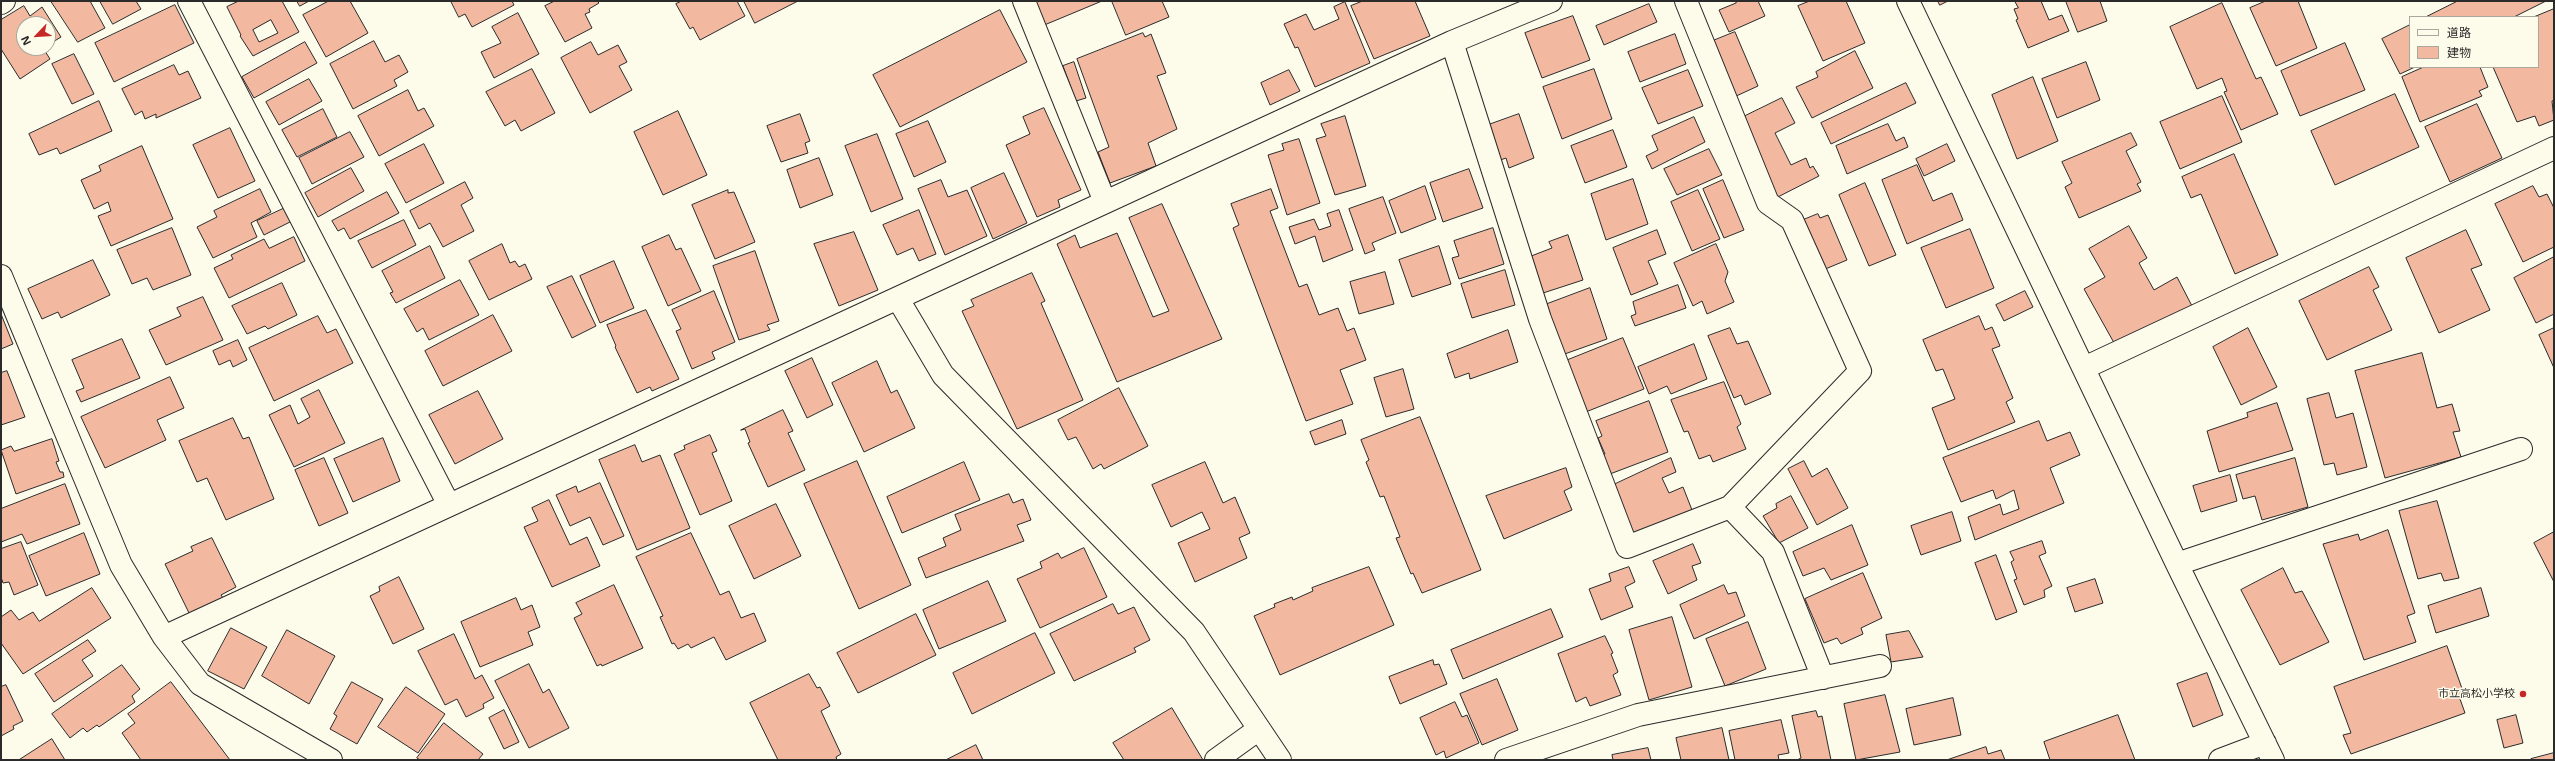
<!DOCTYPE html>
<meta charset="utf-8">
<style>
body{margin:0}
#map{position:relative;width:2555px;height:761px;overflow:hidden;background:#fdfbea;font-family:"Open Sans","Noto Sans JP",sans-serif}
canvas{display:block}
.frame{position:absolute;inset:0;border:2px solid #2b2b2b;pointer-events:none}
.legend{position:absolute;left:2409px;top:16px;width:130px;height:52px;box-sizing:border-box;background:#fdfbea;border:1px solid #a9a89e;margin:0;padding:5px 7px;list-style:none;font-size:12px;color:#2b2b2b}
.legend li{display:flex;align-items:center;gap:8px;height:20px}
.legend b{width:20px;border:1px solid #a9a89e}
.north{position:absolute;left:16px;top:16px;width:40px;height:40px;box-sizing:border-box;background:#fdfbea;border:1px solid #a9a89e;border-radius:50%;rotate:245deg;font-size:11px;font-weight:700;line-height:16px;text-align:center;color:#2b2b2b}
.north::after{content:'';display:block;margin:auto;width:14px;height:18px;background:#c62828;clip-path:polygon(50% 0,100% 100%,50% 72%,0 100%)}
</style>
<div id="map">
<canvas width="2555" height="761"></canvas>
<div class="frame"></div>
<ul class="legend">
<li><b style="height:5px;background:#fdfbea"></b>道路</li>
<li><b style="height:11px;background:#f2b8a0"></b>建物</li>
</ul>
<div class="north">N</div>
</div>
<script>
const ctx = document.querySelector('canvas').getContext('2d');
ctx.lineJoin = 'round';
function fill(path, color) { ctx.fillStyle = color; ctx.fill(path, 'evenodd'); }
function strokePath(path, color, width, dash) { ctx.strokeStyle = color; ctx.lineWidth = width; ctx.lineCap = dash ? 'butt' : 'round'; ctx.setLineDash(dash || []); ctx.stroke(path); }
function drawText(font, color, halo, rows, align = 'center') {
  ctx.font = font + ' "Open Sans","Noto Sans JP",sans-serif'; ctx.lineWidth = 3; ctx.setLineDash([]); ctx.textBaseline = 'middle'; ctx.strokeStyle = halo; ctx.fillStyle = color; for (const [text, x, y, turn = 0] of rows) {
    ctx.save(); ctx.translate(x, y); ctx.rotate((+turn || 0) * Math.PI / 180); ctx.textAlign = isNaN(turn) ? turn : align; if (halo) ctx.strokeText(text, 0, 0); ctx.fillText(text, 0, 0); ctx.restore();
  }
}
const building = new Path2D(`
 M51 1H90L105 28 78 42Z
 M100 1H136L141 9 113 24Z
 M239 1H282L299 32 253 56 240 36 241 35 227 7ZM271 20 278 33 259 42 253 30Z
 M297 1H309L300 6Z
 M329 1H350L368 33 326 57 303 15Z
 M451 1H512L514 5 472 27 465 14 459 17Z
 M555 1H597L599 3 589 9 590 12 585 14 592 28 565 42 545 6Z
 M682 1H737L745 16 700 40 693 27 690 29 676 4Z
 M744 1H798L755 23Z
 M1033 1H1102L1042 26Z
 M1112 1H1162L1169 17 1126 35Z
 M1363 1H1415L1430 36 1374 59 1351 6Z
 M1735 1H1758L1765 16 1729 32 1719 10 1736 3Z
 M1810 1H1846L1865 43 1823 61 1798 6Z
 M1938 1H1948L1940 5Z
 M2015 1H2041L2049 20 2062 15 2069 31 2028 48 2016 20 2018 19 2014 9 2018 8Z
 M2066 1H2100L2107 21 2078 32Z
 M2266 1H2298L2317 48 2276 66 2250 8Z
 M2458 1H2546L2514 17H2426Z
 M1345 2 1370 63 1315 87 1298 47 1295 48 1284 24 1306 14 1314 30 1339 19 1334 7Z
 M2222 3 2256 79 2261 77 2278 114 2241 130 2224 92 2227 91 2222 78 2197 89 2170 27Z
 M1649 4 1657 22 1604 45 1596 26Z
 M175 5 194 43 114 82 95 43Z
 M24 6 30 16 42 7 61 37 48 45V24H24V48H43L50 59 20 79 1 49V20Z
 M2554 9V100L2552 101 2554 120 2539 126 2535 116 2517 122 2493 67H2538V17H2534Z
 M1000 10 1027 62 900 127 873 75Z
 M518 13 539 54 494 78 481 52 501 43 492 27Z
 M1573 16 1590 60 1542 78 1525 33Z
 M2410 25V67H2415L2400 74 2382 39Z
 M1735 32 1758 86 1721 103 1698 47Z
 M1143 33 1145 37 1151 34 1166 73 1157 76 1177 129 1148 143 1156 166 1110 183 1098 152 1109 147 1077 59Z
 M1675 34 1686 64 1640 82 1628 52Z
 M374 41 385 62 399 55 408 72 394 80 397 86 353 109 330 64Z
 M305 42 317 63 254 98 242 77Z
 M591 42 598 55 618 45 627 62 619 66 632 90 590 113 561 58Z
 M2345 43 2365 90 2300 116 2281 71Z
 M1855 51 1873 88 1812 118 1796 87 1818 77 1816 72Z
 M74 54 94 94 72 104 52 64Z
 M1074 62 1086 98 1076 101 1063 66Z
 M2086 62 2100 100 2057 118 2042 79Z
 M174 65 179 75 188 71 201 98 156 118V114L145 119 142 111 135 115 122 89Z
 M2424 67H2480L2488 87 2479 91 2482 96 2420 122 2402 77Z
 M532 69 555 113 521 131 515 120 505 126 486 92Z
 M1594 69 1612 119 1562 139 1543 87Z
 M1289 70 1300 91 1270 105 1261 83Z
 M1688 70 1703 106 1658 124 1642 88Z
 M2033 77 2058 141 2017 159 1992 95Z
 M309 79 322 101 279 125 266 102Z
 M1906 83 1916 103 1831 144 1821 123Z
 M408 90 418 111 424 108 434 126 379 156 358 116Z
 M2395 94 2419 147 2335 185 2311 131Z
 M2222 96 2242 142 2180 169 2160 122Z
 M1782 98 1795 123 1775 133 1791 165 1806 158 1810 168 1813 166 1819 176 1770 201 1731 123Z
 M99 101 112 131 60 154 57 148 39 155 29 134Z
 M2477 104 2502 158 2450 182 2425 127Z
 M1044 108 1081 190 1058 200 1060 207 1037 217 1006 145 1030 134 1023 117Z
 M323 109 337 137 297 157 282 130Z
 M678 111 707 175 663 195 634 132Z
 M800 114 810 141 805 143 808 153 781 162 767 126Z
 M1519 114 1534 158 1509 168 1506 158 1492 163 1480 128Z
 M1345 116 1366 186 1335 195 1316 139 1326 136 1321 124Z
 M1694 117 1705 142 1652 169 1646 156 1658 150 1652 136Z
 M928 121 946 162 914 177 896 134Z
 M1888 124 1896 141 1904 137 1908 147 1847 174 1836 146Z
 M230 128 255 181 218 198 193 145Z
 M1613 130 1627 167 1585 183 1571 146Z
 M350 132 364 157 312 184 299 158Z
 M2131 133 2137 145 2126 151 2141 182 2137 184 2141 191 2079 218 2065 187 2072 183 2062 162Z
 M877 134 903 199 871 212 845 146Z
 M1299 139 1320 203 1287 215 1268 155 1284 150 1282 144Z
 M424 144 444 183 406 203 385 164Z
 M1947 144 1955 161 1924 176 1916 159Z
 M142 146 173 219 111 246 98 216 111 211 108 202 94 209 81 180 101 171 99 166Z
 M1709 149 1722 175 1677 195 1664 169Z
 M2234 154 2278 255 2235 274 2201 194 2191 198 2182 177Z
 M819 158 833 195 800 208 787 170Z
 M1917 165 1933 201 1952 193 1963 220 1907 244 1882 180Z
 M351 168 364 191 318 217 305 193Z
 M1469 169 1483 208 1443 222 1430 183Z
 M1004 173 1027 223 993 239 971 188Z
 M1633 179 1648 224 1606 240 1591 194Z
 M941 180 948 197 967 190 987 236 945 255 918 189Z
 M1723 180 1744 230 1724 238 1703 189Z
 M465 182 473 198 461 205 474 231 443 247 430 223 419 229 410 211Z
 M1865 183 1896 255 1869 266 1839 195Z
 M1425 186 1436 219 1401 233 1389 201Z
 M2533 186 2539 197 2547 194 2554 208V247L2523 262 2495 204Z
 M260 189 271 212 251 223 257 237 213 258 197 227 217 217 214 211Z
 M1271 189 1278 208 1270 211 1299 287 1307 284 1319 315 1338 308 1347 331 1354 328 1366 360 1340 370 1353 404 1306 421 1233 228 1239 225 1231 204Z
 M728 190V193L734 192 755 242 715 259 692 205Z
 M1698 190 1720 239 1692 251 1671 202Z
 M387 192 399 213 350 239 344 228 338 231 332 221Z
 M1383 197 1396 233 1372 243 1375 250 1365 254 1349 209Z
 M1162 204 1222 339 1117 382 1057 244 1075 235 1080 248 1117 233 1153 317 1169 311 1129 218Z
 M285 208 292 221 264 235 257 221Z
 M919 210 936 254 919 261 913 248 897 255 883 225Z
 M1339 210 1353 250 1323 262 1315 236 1295 244 1289 227 1314 219 1319 230 1331 226 1327 214Z
 M1818 214 1820 218 1828 215 1847 260 1806 277 1786 227Z
 M404 220 416 245 372 268 358 241Z
 M2129 226 2147 258 2139 263 2154 290 2177 277 2192 306 2118 350 2084 289 2105 277 2089 249Z
 M172 228 191 275 153 290 147 278 132 284 117 250Z
 M1493 228 1504 264 1459 279 1452 258 1459 256 1454 241Z
 M1970 229 1994 288 1946 308 1921 248Z
 M1657 230 1666 254 1648 261 1658 284 1631 295 1613 248Z
 M2466 230 2482 265 2471 269 2490 310 2439 333 2406 258Z
 M854 232 878 290 839 306 814 244Z
 M669 235 676 250 681 248 701 291 668 306 642 247Z
 M1568 235 1583 280 1540 294 1526 258 1552 248 1549 242Z
 M294 237 305 261 229 298 214 268 233 259 231 255 264 239 269 248Z
 M502 244 510 263 515 261 519 267 525 264 532 279 489 300 469 261Z
 M1716 244 1728 272 1725 281 1734 302 1707 314 1702 301 1693 306 1674 263Z
 M430 246 445 278 396 303 390 293 393 292 382 271Z
 M1439 246 1451 284 1412 297 1399 260Z
 M755 251 779 321 767 325 770 330 739 340 713 266Z
 M2554 257V314L2536 323 2514 278Z
 M93 260 110 295 61 318 58 312 42 319 28 289Z
 M614 261 634 308 600 323 580 276Z
 M2369 267 2379 287 2373 290 2392 330 2327 360 2299 301Z
 M1505 270 1515 305 1472 318 1461 284Z
 M1385 272 1394 304 1359 314 1350 282Z
 M1032 273 1045 301 1041 303 1083 400 1017 429 962 311 974 306 971 300Z
 M572 276 596 326 572 338 547 287Z
 M460 280 479 315 429 340 423 328 417 332 404 309Z
 M282 283 297 315 268 329 265 326 247 334 232 306Z
 M1678 285 1686 308 1635 326 1631 316 1636 314 1633 302Z
 M1590 288 1607 339 1559 356 1542 306Z
 M714 291 735 342 712 352 715 359 692 369 676 331 681 329 672 310Z
 M2025 291 2033 307 2004 321 1996 305Z
 M203 297 223 340 166 365 149 330 181 316 177 308Z
 M646 310 679 379 652 391 650 387 637 393 615 347 616 346 607 325Z
 M1 314 13 344 1 349Z
 M493 315 512 351 443 386 425 351Z
 M318 316 327 333 336 329 353 363 274 401 249 348Z
 M1979 316 1985 330 1992 327 2000 346 1992 349 2013 398 2006 402 2015 422 1948 450 1932 408 1955 399 1943 369 1936 371 1923 340Z
 M1730 328 1737 344 1748 341 1771 394 1745 405 1741 395 1734 398 1708 336Z
 M2248 328 2277 387 2241 405 2213 347Z
 M2554 328V368L2539 335Z
 M1508 330 1518 362 1470 379 1469 373 1455 378 1447 354Z
 M1623 338 1644 389 1578 415 1558 364Z
 M122 339 140 378 81 402 76 391 84 388 72 360Z
 M238 340 247 360 233 367 230 360 219 365 213 351Z
 M1694 344 1707 379 1671 394 1667 386 1649 394 1638 367Z
 M2422 353 2437 408 2452 404 2460 431 2453 432 2461 457 2385 478 2355 371Z
 M812 358 833 405 807 418 785 371Z
 M877 361 891 393 897 390 915 428 864 452 832 383Z
 M1403 369 1414 409 1386 417 1374 378Z
 M7 371 25 417 1 425V373Z
 M170 377 184 408 157 420 166 440 105 468 81 417Z
 M1724 382 1741 424 1737 427 1746 449 1713 462 1710 455 1699 459 1688 431 1684 432 1671 400Z
 M1119 388 1148 446 1104 469 1101 464 1093 469 1076 437 1068 440 1058 420Z
 M319 390 345 443 294 467 269 415 290 405 298 424 310 417 301 399Z
 M478 391 503 439 455 464 429 415Z
 M2329 393 2336 418 2353 413 2367 467 2337 475 2334 463 2324 465 2307 399Z
 M1649 401 1668 452 1602 477 1595 459 1605 454 1598 438 1602 436 1596 421Z
 M2277 403 2293 450 2219 472 2207 431 2248 417 2247 413Z
 M783 410 793 431 788 433 805 470 768 487 748 443 750 442 745 429 741 430Z
 M1420 417 1481 570 1422 593 1413 573 1411 574 1396 538 1400 537 1384 496 1380 497 1366 462 1369 460 1361 440Z
 M233 418 243 439 249 437 274 499 226 520 207 478 197 482 179 441Z
 M1342 420 1346 434 1315 445 1310 432Z
 M2039 421 2047 441 2070 432 2080 455 2050 468 2064 503 1975 540 1968 517 2000 504 2003 515 2019 509 2014 490 1996 499 1993 490 1961 502 1943 458Z
 M710 435 717 451 712 453 732 501 700 515 674 454 685 449 684 446Z
 M383 438 400 481 353 502 334 459Z
 M52 439 59 461 56 462 60 472H63L64 477 16 494 1 450 11 446 14 451Z
 M635 445 642 462 660 455 690 528 637 550 599 460Z
 M324 458 348 513 319 526 295 470Z
 M1671 458 1676 472 1662 478 1669 493 1683 487 1692 510 1630 538 1607 488Z
 M2295 458 2308 507 2262 520 2255 496 2243 499 2236 475Z
 M857 461 911 585 859 609 804 484Z
 M1804 461 1812 477 1827 468 1848 508 1817 525 1788 469Z
 M964 462 980 500 902 533 887 497Z
 M1205 462 1223 503 1235 497 1250 533 1239 538 1247 558 1195 582 1178 543 1210 529 1202 512 1171 527 1152 485Z
 M1566 468 1572 487 1564 491 1572 510 1504 539 1486 496Z
 M2230 475 2237 501 2201 512 2193 486Z
 M600 483 624 536 603 545 590 517 570 526 556 495 576 486 578 492Z
 M65 484 80 524 27 544 22 534 1 542V509Z
 M1009 494 1013 503 1023 499 1031 520 1017 525 1024 541 926 578 918 558 946 546 943 538 961 530 955 515Z
 M1791 496 1808 528 1779 543 1763 516 1777 508 1776 504Z
 M549 500 570 545 587 537 600 566 552 587 524 527 538 521 532 508Z
 M2437 501 2459 578 2444 581 2441 573 2418 579 2399 511Z
 M776 504 801 556 754 579 729 526Z
 M1952 512 1961 541 1921 555 1911 526Z
 M1852 525 1868 565 1831 580 1824 568 1803 576 1793 552Z
 M2388 530 2415 613 2407 616 2416 642 2364 660 2323 544 2358 534 2360 540Z
 M2554 532V582L2534 543Z
 M84 533 100 574 46 596 29 556Z
 M691 533 720 595 729 591 741 618 754 613 766 641 726 660 714 637 691 648 688 644 678 649 674 643 672 644 660 617 663 616 636 557Z
 M212 538 236 587 221 595 223 598 190 615 165 564 193 551 191 547Z
 M2042 541 2046 553 2039 556 2052 586 2044 590 2045 597 2024 605 2014 580 2017 579 2011 562 2014 560 2010 552Z
 M21 542 38 585 14 595 9 582 3 583 1 577V549Z
 M1693 544 1701 563 1692 566 1697 580 1668 594 1653 561Z
 M1084 548 1107 597 1040 628 1017 579 1042 568 1040 562 1058 553 1061 558Z
 M1996 555 2017 612 1996 620 1975 563Z
 M1369 567 1394 625 1280 675 1254 616 1275 607 1274 604 1292 597 1293 600 1313 591 1312 588Z
 M1629 567 1635 582 1625 587 1633 607 1601 620 1589 589 1611 581 1609 574Z
 M2283 568 2295 593 2302 591 2329 642 2280 665 2241 590Z
 M1863 573 1882 618 1861 628 1863 634 1841 644 1837 638 1824 643 1805 599Z
 M399 577 424 629 393 644 370 596 380 591 379 587Z
 M2095 579 2103 603 2075 612 2067 588Z
 M988 581 1006 621 939 649 923 610Z
 M614 585 643 648 602 666 601 664 597 666 574 618 582 614 576 603Z
 M1724 585 1728 594 1736 592 1745 616 1694 639 1680 605Z
 M92 588 111 618 23 674 1 643V617L11 610 19 620 33 612 39 621Z
 M2481 588 2489 616 2436 633 2428 606Z
 M516 598 521 610 532 605 540 627 528 632 533 645 480 667 461 622Z
 M1113 604 1118 614 1134 607 1150 640 1134 648 1136 652 1074 681 1050 634Z
 M1551 609 1563 637 1463 679 1451 650Z
 M916 614 936 655 858 693 837 653Z
 M1672 617 1692 687 1649 700 1629 630Z
 M1748 622 1766 669 1725 686 1706 639Z
 M231 628 267 647 244 689 208 671Z
 M287 630 335 656 309 704 262 676Z
 M1909 631 1923 657 1891 662 1886 635Z
 M1035 633 1055 673 972 714 953 673Z
 M454 634 475 679 482 675 494 698 483 704 484 708 466 717 457 699 445 705 418 651Z
 M1605 636 1613 653 1611 654 1618 672 1613 675 1621 695 1590 706 1586 697 1576 702 1558 654Z
 M88 640 96 651 82 660 93 676 54 702 35 674Z
 M2447 646 2465 697 2460 699 2465 713 2351 754 2343 735 2351 733 2334 687Z
 M1433 660 1434 665 1439 664 1447 684 1400 704 1389 677Z
 M529 664 543 693 549 689 569 728 529 748 495 681Z
 M122 665 140 689 132 696 135 702 99 727 97 725 87 732 83 728 70 738 52 714Z
 M2207 673 2223 715 2193 727 2177 684Z
 M809 674 817 688 820 687 830 706 821 711 841 754 836 757 837 760H778L750 703Z
 M1497 679 1518 730 1482 745 1460 694Z
 M171 682 230 760H141L122 733 135 723 128 714Z
 M352 682 383 699 357 744 330 729 337 716 334 714Z
 M6 685 23 721 13 726 14 729 1 736V687Z
 M406 687 445 714 418 753 378 727Z
 M1885 695 1900 752 1856 760 1844 704Z
 M1953 698 1961 735 1914 745 1906 709Z
 M1455 702 1462 717 1467 715 1479 743 1446 758 1444 751 1436 755 1420 718Z
 M1172 708 1203 760H1124L1113 743Z
 M504 710 519 742 504 749 489 718Z
 M1816 711 1818 717 1822 716 1831 760H1797L1801 758 1792 716Z
 M2118 715 2135 760H2050L2044 742Z
 M2516 715 2523 743 2504 748 2497 720Z
 M1781 720 1789 753 1778 755 1779 760H1735L1729 731Z
 M444 723 483 754 478 760H420L417 758Z
 M1722 728 1729 760H1681L1676 738Z
 M52 739 65 760H19Z
 M976 745 983 760H946Z
 M1986 747 1988 754 2001 750 2005 760H1947Z
 M1648 748 1651 760H1613L1612 755Z
 M2554 753V760H2531V759Z`);
const minor = new Path2D(`
 M189 1 449 505
 M1024 1 1105 202
 M1686 1 1768 203 1792 220 1860 371 1730 507
 M1908 1 2177 564 2273 760
 M1 3 4 1
 M1452 42 1540 319 1627 547 1730 507 1773 552 1823 678
 M1 276 121 565 164 637 200 684 331 760
 M898 299 943 375 1194 632 1280 760
 M2084 368 2554 148
 M2177 564 2521 449
 M164 637 1452 42 1551 1
 M1216 760 1259 729
 M1506 760 1638 715 1880 666
 M2220 760 2265 743`);
const markers = [
 [2523,694,4,"#c62828"]
];
const poiNames = [
 ["市立高松小学校",2515,694]
];
fill(building, '#f2b8a0');
strokePath(building, '#2b2b2b', 1);
strokePath(minor, '#2b2b2b', 24);
strokePath(minor, '#fdfbea', 22);
for (const [x, y, r, color] of markers) { const dot = new Path2D(); dot.arc(x, y, r, 0, 2 * Math.PI); ctx.fillStyle = color; ctx.fill(dot); strokePath(dot, '#fdfbea', 1.5); }
drawText('11px', '#2b2b2b', '#fdfbea', poiNames, 'right');
</script>
